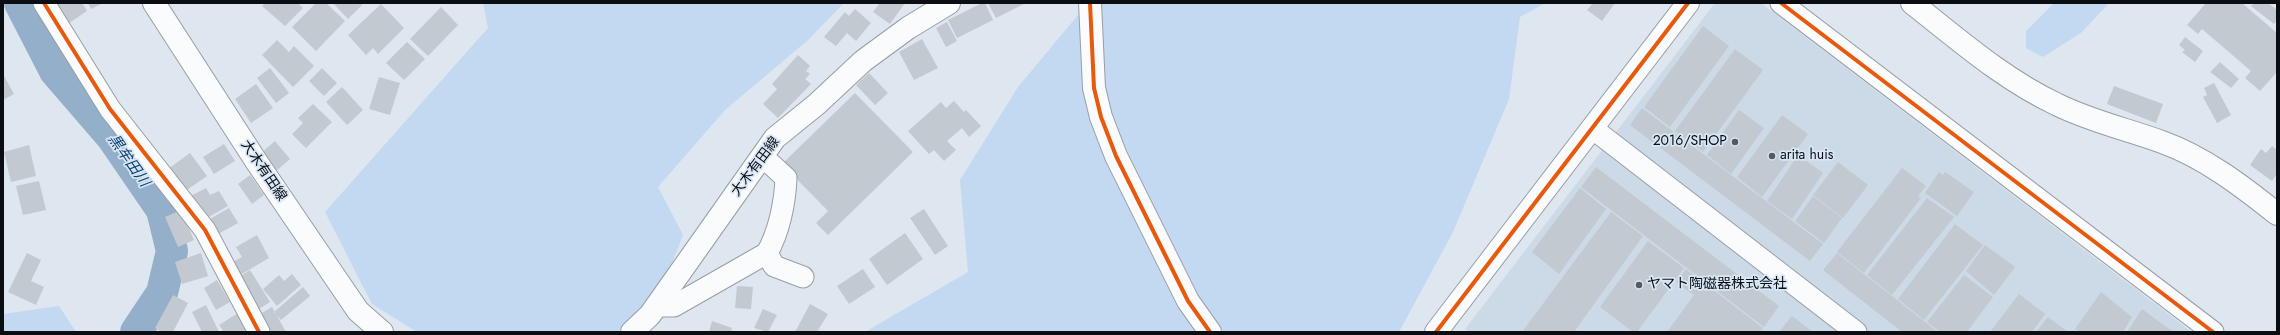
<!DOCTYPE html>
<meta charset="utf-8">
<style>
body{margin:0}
#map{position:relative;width:2280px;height:335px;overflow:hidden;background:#dee6ef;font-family:Jost,sans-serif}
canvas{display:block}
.frame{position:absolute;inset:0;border:4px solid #0a0e13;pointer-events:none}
</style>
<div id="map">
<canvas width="2280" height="335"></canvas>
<div class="frame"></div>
</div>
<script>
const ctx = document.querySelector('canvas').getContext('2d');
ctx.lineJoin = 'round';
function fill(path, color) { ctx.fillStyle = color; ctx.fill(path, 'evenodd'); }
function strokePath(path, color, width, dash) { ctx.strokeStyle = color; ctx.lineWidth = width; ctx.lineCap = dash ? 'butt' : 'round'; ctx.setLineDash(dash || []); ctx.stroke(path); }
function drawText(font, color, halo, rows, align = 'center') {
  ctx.font = font + ' Jost,"Noto Sans JP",sans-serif'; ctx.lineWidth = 3.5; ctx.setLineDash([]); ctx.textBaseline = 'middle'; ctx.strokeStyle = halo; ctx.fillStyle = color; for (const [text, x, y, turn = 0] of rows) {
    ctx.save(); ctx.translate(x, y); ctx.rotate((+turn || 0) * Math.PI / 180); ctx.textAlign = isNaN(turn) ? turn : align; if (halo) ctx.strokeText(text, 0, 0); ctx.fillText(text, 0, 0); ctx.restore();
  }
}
const built = new Path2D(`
 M1715 3H1761L2192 332H1469L1465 329Z`);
const green = new Path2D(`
 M483 3H844L808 40 725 110 658 187 683 235 660 294 617 332H417L372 304 325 212 488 28Z
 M1088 3H1545L1520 17 1509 99 1453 232 1399 332H865L968 272 960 180 1018 87Z
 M2054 3H2109L2081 33 2043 57 2026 48V31Z
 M59 306 76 332H3V314Z`);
const river = new Path2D(`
 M20 3 55 71 112 137 162 210 172 251 162 293 136 332`);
const building = new Path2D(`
 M57 3H82L87 11 69 23Z
 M88 3H103L91 9Z
 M265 3H298L303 8 285 26 262 6Z
 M316 3H326L345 21 316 51 292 27Z
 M333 3H360L362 5 348 19Z
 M880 3H905L890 24 873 12Z
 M982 3H985L993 20 957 38 948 20Z
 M988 3H1026L996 18Z
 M1593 3H1615L1602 21 1587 10Z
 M2206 3H2242L2277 33V72L2260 91 2245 78 2251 71 2202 29 2198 34 2187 25Z
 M2254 3H2268L2277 10V20L2274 24 2251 6Z
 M381 4 404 28 378 54 373 48 366 55 348 35Z
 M441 7 458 25 428 56 410 39Z
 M855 9 871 23 856 41 847 33 836 46 824 37 845 12 849 16Z
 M947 22 957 41 946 47 936 28Z
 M1703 26 1729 46 1670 127 1644 107Z
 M2185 37 2203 51 2195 62 2182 52 2185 50 2179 45Z
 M922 39 938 68 914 80 899 52Z
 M277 40 289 52 294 46 314 66 293 87 262 55Z
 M407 42 425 59 404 80 386 63Z
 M1735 49 1763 70 1703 152 1675 131Z
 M798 55 810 66 806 71 810 74 805 79 811 84 778 118 763 104 777 89 772 84Z
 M2220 62 2239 79 2231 88 2210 72Z
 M270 68 289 93 276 103 257 78Z
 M322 68 337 83 324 96 309 81Z
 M869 73 888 93 875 105 856 85Z
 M3 74 14 94 3 100Z
 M379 77 400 83 390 115 369 109Z
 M2214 83 2231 115 2217 123 2203 97 2207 95 2204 88Z
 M256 84 273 108 251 123 235 99Z
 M2114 86 2163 104 2156 123 2107 104Z
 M342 87 363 110 347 125 326 102Z
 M855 93 913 152 828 235 816 223 828 211 782 164Z
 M954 101 964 112 966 110 981 126 969 137 962 128 947 141 956 150 944 161 934 150 929 154 908 131 941 102 946 108Z
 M313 104 332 122 306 148 292 134 303 123 298 118Z
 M1642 108 1823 244 1810 261 1630 125Z
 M1739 110 1764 128 1731 174 1707 155Z
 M1782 115 1808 134 1762 197 1737 177Z
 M275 141 290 159 275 172 260 154Z
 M224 144 235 161 214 174 203 157Z
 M29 145 36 176 11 182 4 152Z
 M2272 146 2277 150V174L2272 181 2250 165 2261 149 2266 153Z
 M190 153 207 176 184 192 168 169Z
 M1798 155 1823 173 1792 219 1767 201Z
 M1838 162 1868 185 1843 218 1813 195Z
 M1596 167 1779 306 1764 327 1581 187Z
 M1902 168 1926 186 1918 196 1921 198 1864 273 1837 252Z
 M1939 172 1943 175 1945 172 1974 192 1957 216 1925 193Z
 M250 175 264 195 252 204 238 184Z
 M39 181 46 210 23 215 16 186Z
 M206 188 210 195 219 191 228 206 200 222 187 198Z
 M1580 188 1606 209 1559 274 1532 252Z
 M1813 196 1842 218 1824 243 1795 221Z
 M1927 198 1954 217 1892 295 1867 275Z
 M229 208 238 223 218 234 210 219Z
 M924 209 948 246 935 255 910 218Z
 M181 210 194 240 178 247 165 217Z
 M1611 212 1643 236 1574 332H1522Z
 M1955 224 1983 245 1924 320 1898 299Z
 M905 233 923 259 887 285 869 259Z
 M257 235 269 258 235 278 228 265 242 257 236 247Z
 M1648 241 1684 268 1637 332H1633L1600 307Z
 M1985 245 2015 267 1994 295 1966 271Z
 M27 253 41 260 31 281 44 287 36 305 8 292Z
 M201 253 208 276 182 284 175 262Z
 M1837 253 1938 332H1902L1823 270Z
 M863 269 875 287 849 304 837 286Z
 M1686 269 1763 328 1760 332H1667L1694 295 1676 282Z
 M250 270 270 302 254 312 234 280Z
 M292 274 301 285 277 306 263 289 279 275 284 281Z
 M1964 275 1993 297 1967 332H1940L1927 322Z
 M217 280 230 302 216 310 204 288Z
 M737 286 753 287 751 309 735 308Z
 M303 287 310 296 281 320 274 312Z
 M2101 292 2132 317 2123 332H2080L2075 329Z
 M2019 294 2045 314 2032 332H1990Z
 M173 295 188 303 173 332H162L155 328Z
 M810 304 828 314 817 332H795Z
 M206 305 219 332H202L192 312Z
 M272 307 286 332H263L255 317Z
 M763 309 777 315 768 332 754 328Z
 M2142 309 2172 331V332H2127Z
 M238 313 248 329 242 332H224L219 325Z
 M1792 316 1813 332H1779Z
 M2048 317 2068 332H2036Z
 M712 321 732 328 731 332H709Z`);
const street = new Path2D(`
 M44 3 110 109 205 230 259 332
 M1781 3 2213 332
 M1592 128 1856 332
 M762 156 786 178C785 203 779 232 767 253L774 266 803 277
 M656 306H674L767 253`);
const secondary = new Path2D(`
 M154 3 256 161 358 311 382 332
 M1090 3 1094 88 1101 117 1116 156 1188 301 1210 332
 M1912 3C1958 39 2003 79 2056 104 2090 121 2126 129 2162 142 2204 157 2242 186 2277 214
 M632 332 650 315 775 138 817 104 863 61 908 28 949 3
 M1436 332 1688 3`);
const cycleway = new Path2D(`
 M44 3 110 109 205 230 259 332
 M1090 3 1094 88 1101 117 1116 156 1188 301 1210 332
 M1781 3 2213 332
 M1436 332 1688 3`);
const markers = [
 [1735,142,4,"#545a60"],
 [1772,156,4,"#545a60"],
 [1639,285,4,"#545a60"]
];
const poiNames = [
 ["2016/SHOP",1727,142,"right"],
 ["arita huis",1780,156],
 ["ヤマト陶磁器株式会社",1647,285]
];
const streetNames = [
 ["大木有田線",756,167,-53],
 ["大木有田線",263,171,56]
];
const waterNames = [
 ["黒牟田川",128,161,55]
];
fill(built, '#ccdae8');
fill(green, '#c2d9f1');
strokePath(river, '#94afc9', 32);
fill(building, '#c2c9d0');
strokePath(street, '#989ea4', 23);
strokePath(secondary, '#989ea4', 24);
strokePath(street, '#fafbfd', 21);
strokePath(secondary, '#fafbfd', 22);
strokePath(cycleway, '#e8590c', 4);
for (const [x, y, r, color] of markers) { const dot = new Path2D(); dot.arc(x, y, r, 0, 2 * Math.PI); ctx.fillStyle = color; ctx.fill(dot); strokePath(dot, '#d8e6f5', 1.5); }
drawText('14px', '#0a0e13', '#d8e6f5', poiNames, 'left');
drawText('14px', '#0a0e13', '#d8e6f5', streetNames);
drawText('italic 15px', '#0e4471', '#d8e6f5', waterNames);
</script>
